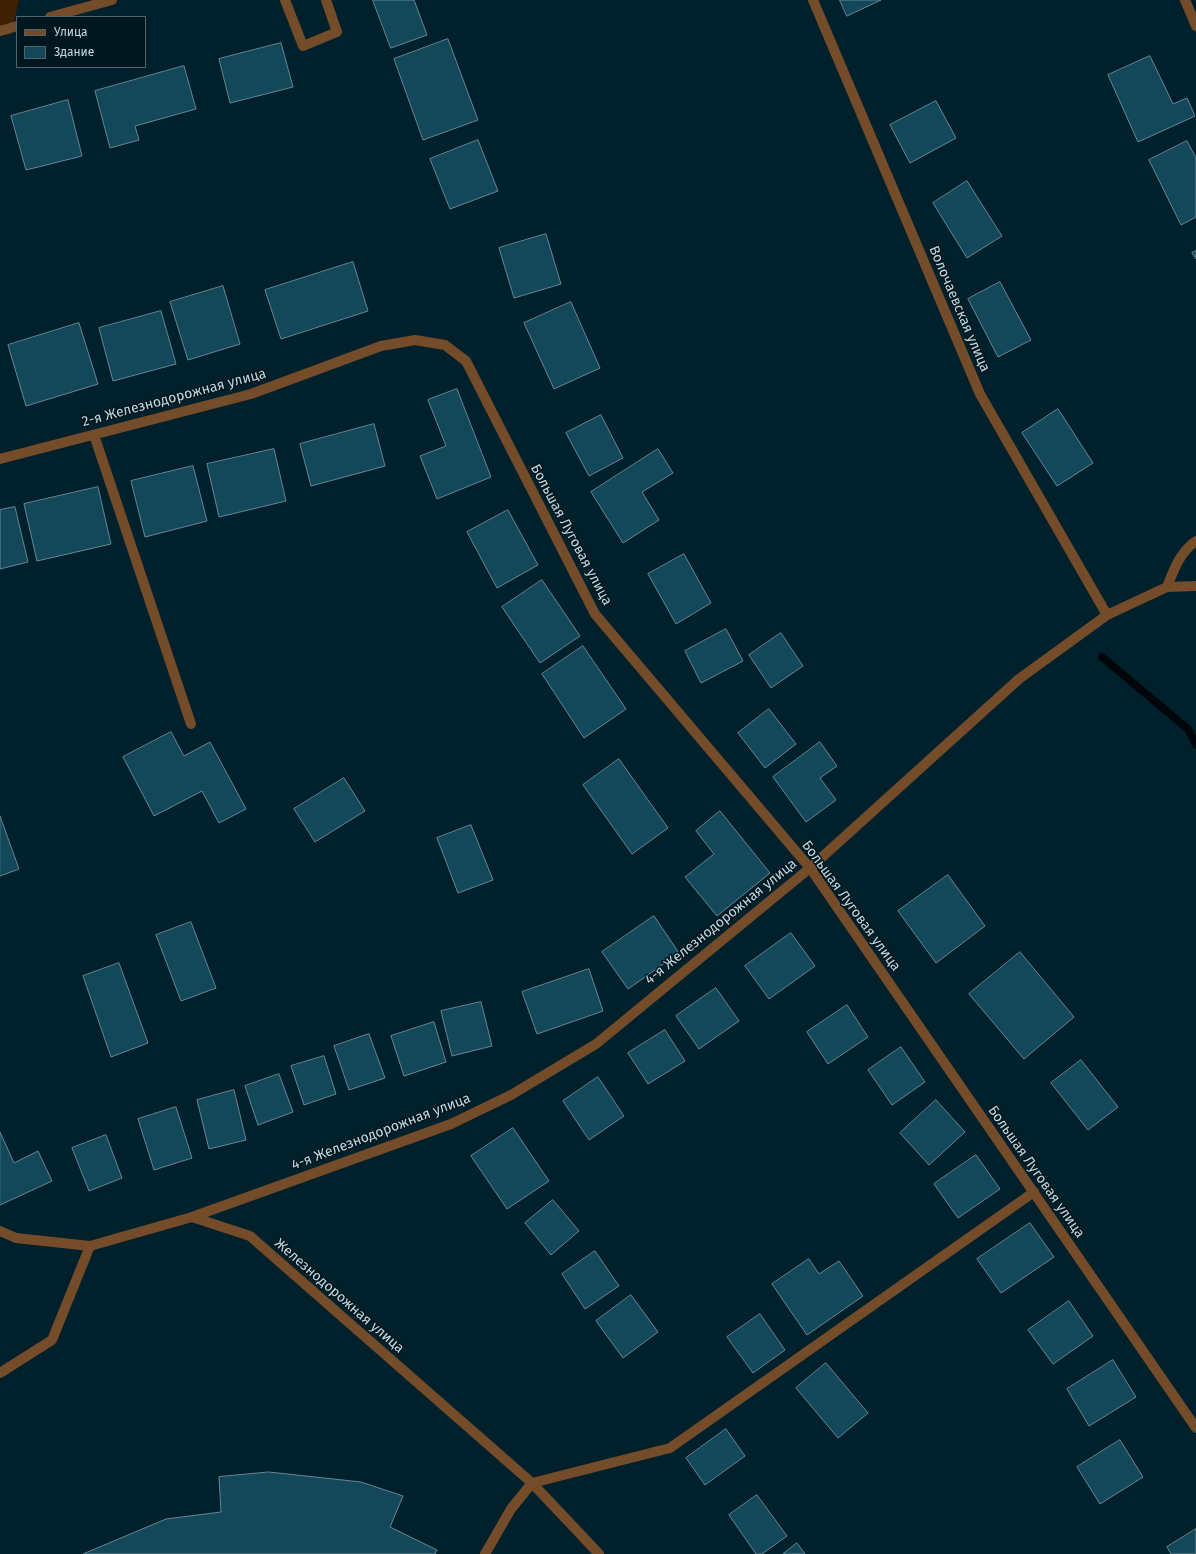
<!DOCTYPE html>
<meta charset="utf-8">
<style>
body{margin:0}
#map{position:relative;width:1196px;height:1554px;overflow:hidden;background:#00212b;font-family:"Fira Sans",sans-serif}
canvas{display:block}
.legend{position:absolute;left:16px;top:16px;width:130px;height:52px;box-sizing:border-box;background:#00171f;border:1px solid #4f646b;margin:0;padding:5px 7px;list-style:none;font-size:12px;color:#c5d7de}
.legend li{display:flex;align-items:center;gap:8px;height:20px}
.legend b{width:20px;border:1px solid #4f646b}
</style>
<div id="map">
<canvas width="1196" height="1554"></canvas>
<ul class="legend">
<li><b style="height:5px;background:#744c2a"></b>Улица</li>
<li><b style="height:11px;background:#124859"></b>Здание</li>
</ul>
</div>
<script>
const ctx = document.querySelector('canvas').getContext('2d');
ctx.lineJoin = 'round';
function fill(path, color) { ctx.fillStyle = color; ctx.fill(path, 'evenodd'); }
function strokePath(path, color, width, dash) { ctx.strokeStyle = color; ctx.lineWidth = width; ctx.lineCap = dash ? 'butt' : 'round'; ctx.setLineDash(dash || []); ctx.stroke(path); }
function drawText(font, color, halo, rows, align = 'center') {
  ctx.font = font + ' "Fira Sans",sans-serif'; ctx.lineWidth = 3; ctx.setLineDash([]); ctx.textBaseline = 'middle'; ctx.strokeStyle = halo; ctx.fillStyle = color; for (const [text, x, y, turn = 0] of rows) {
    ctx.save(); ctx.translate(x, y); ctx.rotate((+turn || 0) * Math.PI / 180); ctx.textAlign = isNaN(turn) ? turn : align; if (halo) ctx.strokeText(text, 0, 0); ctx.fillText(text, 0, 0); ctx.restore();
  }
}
const green = new Path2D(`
 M0 0H19L11 34 0 36Z`);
const stream = new Path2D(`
 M1102 657 1188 729 1196 745`);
const building = new Path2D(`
 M373 0H414L427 35 391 48Z
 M840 0H881L847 16Z
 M448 39 478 120 423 140 394 59Z
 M281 43 293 87 230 103 219 59Z
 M1150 56 1173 104 1187 98 1195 116 1138 142 1108 75Z
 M184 66 196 109 135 126 139 140 110 148 95 91Z
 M68 100 82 156 26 170 11 116Z
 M936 101 956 138 910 163 890 125Z
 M478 140 498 191 450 209 430 159Z
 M1187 141 1196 158V217L1181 225 1149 160Z
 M967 181 1002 236 967 258 933 203Z
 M546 234 561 284 514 298 499 248Z
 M1196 251V259L1192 253Z
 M353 262 368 311 281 339 265 290Z
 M1000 282 1031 340 998 357 968 299Z
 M223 286 240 344 188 360 170 302Z
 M571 302 600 368 554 389 524 323Z
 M161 311 176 364 113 381 99 328Z
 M79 323 98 384 26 406 8 345Z
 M457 389 491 477 437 499 420 456 446 446 428 400Z
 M1058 409 1093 463 1057 486 1022 433Z
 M601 415 623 458 589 476 566 433Z
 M374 424 385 466 311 486 300 444Z
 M274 449 286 501 219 517 207 464Z
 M658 449 673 473 642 492 659 520 623 543 591 492Z
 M193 466 207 521 145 537 131 481Z
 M98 487 111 544 37 561 24 504Z
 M15 507 28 562 0 569V510Z
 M508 510 538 565 497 588 467 532Z
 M684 554 711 603 676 624 648 574Z
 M542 580 580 636 540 663 502 607Z
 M726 629 743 661 701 683 685 651Z
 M781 633 803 666 771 688 749 655Z
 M583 646 626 709 584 738 542 674Z
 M769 709 796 744 765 768 738 733Z
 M171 732 184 756 210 742 246 809 219 823 202 791 154 816 123 757Z
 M820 742 837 766 820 778 836 800 806 822 773 777Z
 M619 759 668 828 632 854 583 785Z
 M344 778 365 811 315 842 294 809Z
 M720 811 770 873 717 916 685 877 714 854 696 831Z
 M0 816 19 869 0 876Z
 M471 825 493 880 458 893 437 838Z
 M948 875 985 926 936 963 898 911Z
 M654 916 679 953 628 989 602 952Z
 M191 922 216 988 181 1001 156 935Z
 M791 933 815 966 769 999 745 966Z
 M1020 952 1074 1017 1024 1059 969 994Z
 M119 963 148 1043 111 1057 83 976Z
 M589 969 603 1011 537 1034 522 992Z
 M716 988 739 1021 699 1049 676 1016Z
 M481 1002 492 1046 452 1056 441 1011Z
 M847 1005 868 1037 828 1064 807 1032Z
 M434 1022 446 1062 404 1076 391 1036Z
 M665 1030 685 1061 648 1084 628 1053Z
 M369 1034 385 1078 349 1090 334 1046Z
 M901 1047 925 1082 892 1105 868 1070Z
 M324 1056 336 1094 304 1105 291 1066Z
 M1081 1060 1118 1107 1088 1130 1051 1083Z
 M279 1074 293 1112 258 1125 245 1086Z
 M598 1077 624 1116 589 1140 563 1101Z
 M234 1090 246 1140 209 1149 197 1100Z
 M936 1100 965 1132 929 1165 900 1133Z
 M176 1107 192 1158 154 1170 138 1119Z
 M513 1128 549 1181 507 1209 471 1156Z
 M0 1132 14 1163 38 1151 52 1181 0 1205Z
 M106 1135 122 1178 89 1191 72 1148Z
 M976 1155 1000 1189 958 1218 934 1184Z
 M553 1200 579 1231 551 1255 525 1223Z
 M1030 1223 1054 1257 1001 1293 977 1259Z
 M595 1251 619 1286 585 1309 562 1274Z
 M809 1259 819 1274 839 1261 863 1296 807 1335 772 1284Z
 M631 1295 658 1332 623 1358 596 1321Z
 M1069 1301 1093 1336 1053 1364 1028 1330Z
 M760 1314 785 1350 753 1373 727 1337Z
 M1113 1360 1136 1397 1089 1426 1067 1389Z
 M826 1363 868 1413 838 1438 796 1388Z
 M726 1429 745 1456 705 1485 686 1458Z
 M1120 1440 1143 1477 1100 1504 1077 1467Z
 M269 1472 361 1482 403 1496 390 1527 437 1550 435 1554H83L166 1519 221 1512 219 1477Z
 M757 1495 787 1536 762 1554H756L729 1515Z
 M1196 1529V1554H1171L1167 1547Z
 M797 1543 805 1554H783Z`);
const lane = new Path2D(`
 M94 435 191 724
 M1167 587 1196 586
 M0 1373 52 1340 90 1246
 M485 1554 511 1509 532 1483 670 1448 1034 1192`);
const street = new Path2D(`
 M285 0 303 46 337 32 326 0
 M813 0 980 394 1107 615
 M1185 0 1196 26
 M50 17 112 0
 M0 31 17 26
 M0 459 251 394 381 346 415 340 445 345 466 361 595 614 810 868 1196 1428
 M192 1217 451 1124 511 1095 596 1044 810 868 1019 679 1107 615 1167 587C1174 569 1180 552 1196 541
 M0 1231 16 1238 90 1246 192 1217 250 1236 532 1483 599 1554`);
const streetNames = [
 ["Волочаевская улица",959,309,67],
 ["2-я Железнодорожная улица",174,398,-15],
 ["Большая Луговая улица",571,535,62],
 ["Большая Луговая улица",851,906,54],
 ["4-я Железнодорожная улица",721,922,-39],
 ["4-я Железнодорожная улица",381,1132,-21],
 ["Большая Луговая улица",1036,1172,55],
 ["Железнодорожная улица",339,1296,41]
];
fill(green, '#3e2002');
strokePath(stream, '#000609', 8);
fill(building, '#124859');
strokePath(building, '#658794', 1);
strokePath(lane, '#744c2a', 10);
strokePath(street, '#744c2a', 10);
drawText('14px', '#c5d7de', '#00171f', streetNames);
</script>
